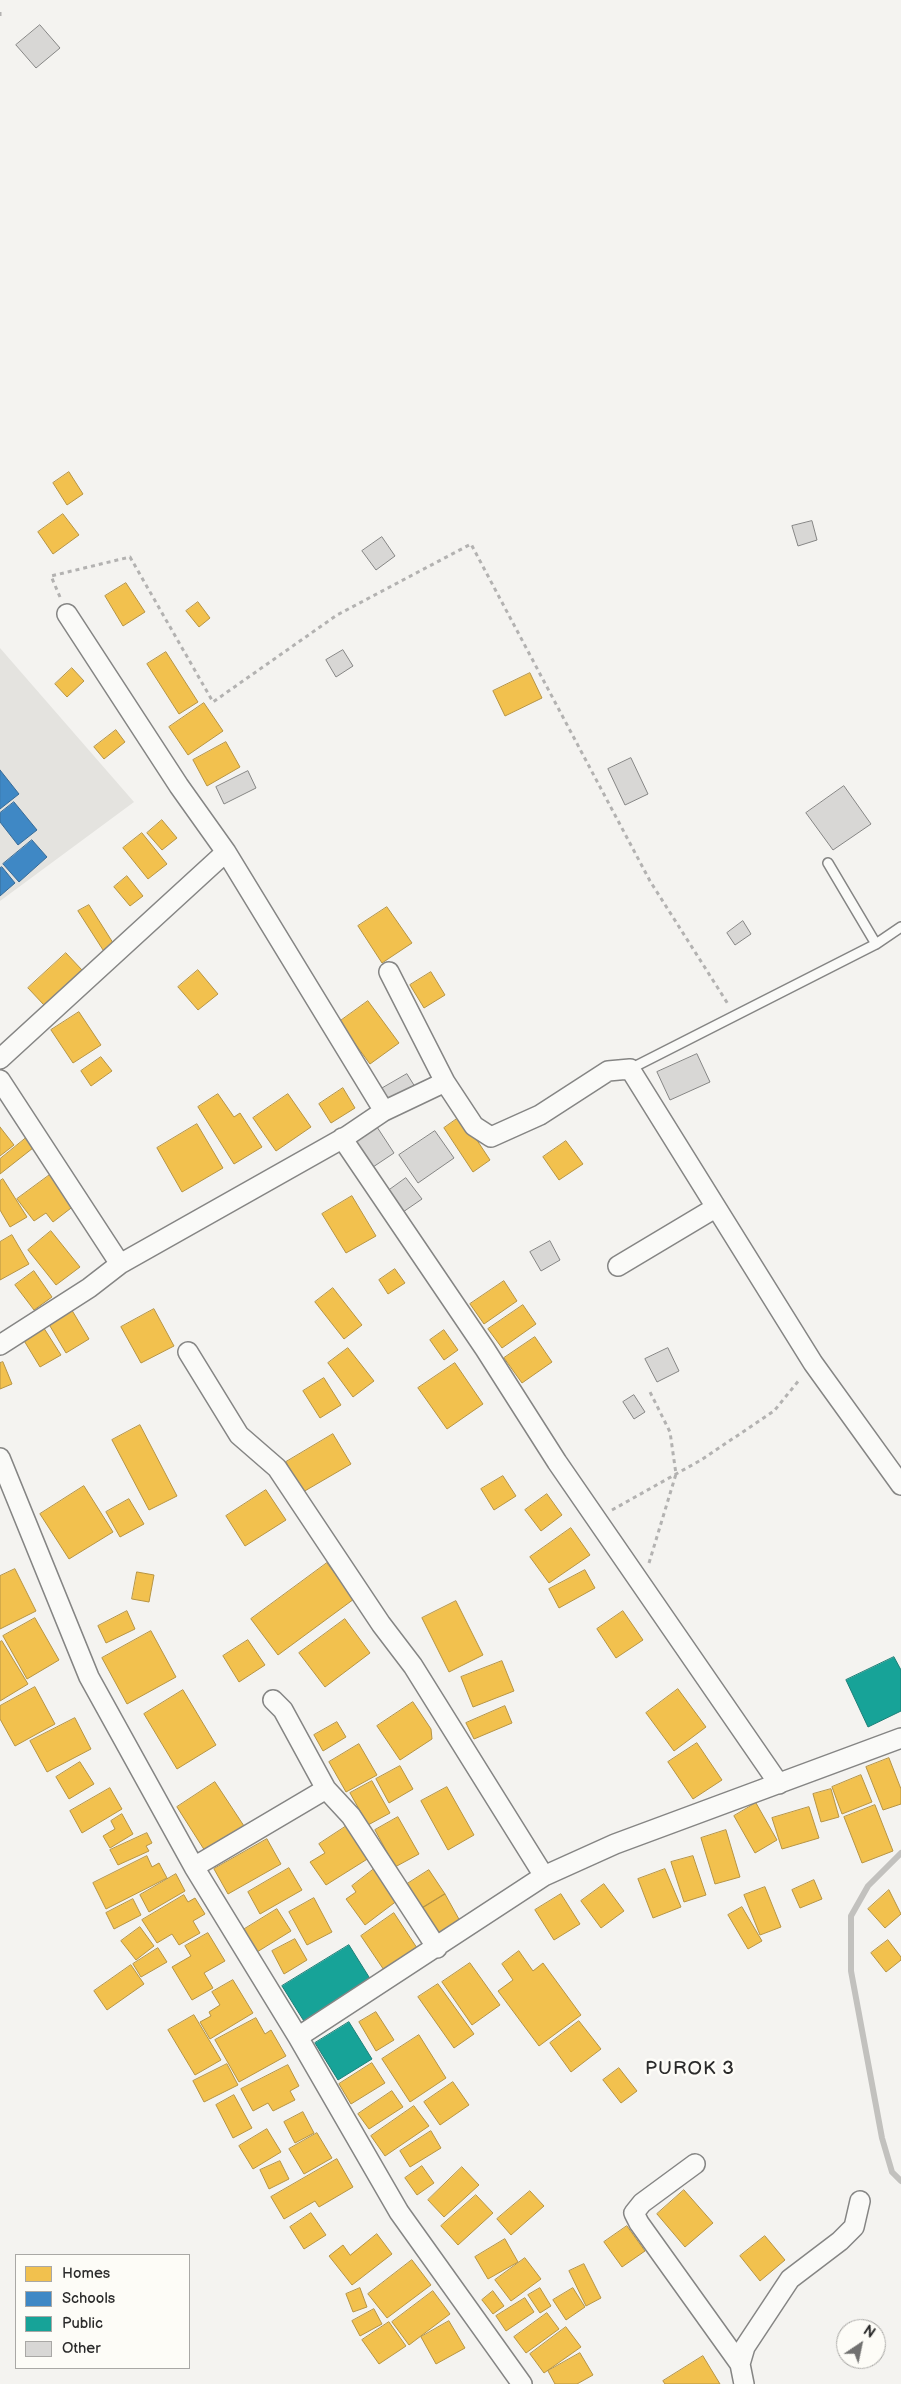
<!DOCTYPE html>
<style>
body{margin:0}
#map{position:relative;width:901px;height:2384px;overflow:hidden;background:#f4f3f0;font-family:"Balsamiq Sans",sans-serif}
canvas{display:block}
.legend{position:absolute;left:15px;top:2254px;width:175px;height:115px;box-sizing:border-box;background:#fdfcf7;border:1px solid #a9a8a5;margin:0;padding:6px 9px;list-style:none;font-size:15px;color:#2b2b2b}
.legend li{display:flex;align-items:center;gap:10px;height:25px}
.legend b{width:25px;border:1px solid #a9a8a5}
.north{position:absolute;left:836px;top:2319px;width:50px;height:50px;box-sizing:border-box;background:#fdfcf7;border:1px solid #a9a8a5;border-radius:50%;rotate:34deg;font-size:14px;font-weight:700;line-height:20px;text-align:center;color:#2b2b2b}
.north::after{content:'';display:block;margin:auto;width:18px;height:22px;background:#717170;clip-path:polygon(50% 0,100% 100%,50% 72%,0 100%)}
</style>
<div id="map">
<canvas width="901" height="2384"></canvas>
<ul class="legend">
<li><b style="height:14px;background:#f2c14e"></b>Homes</li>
<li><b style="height:14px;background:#3f88c5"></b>Schools</li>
<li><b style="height:14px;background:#17a398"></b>Public</li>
<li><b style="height:14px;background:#d8d7d5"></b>Other</li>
</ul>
<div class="north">N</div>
</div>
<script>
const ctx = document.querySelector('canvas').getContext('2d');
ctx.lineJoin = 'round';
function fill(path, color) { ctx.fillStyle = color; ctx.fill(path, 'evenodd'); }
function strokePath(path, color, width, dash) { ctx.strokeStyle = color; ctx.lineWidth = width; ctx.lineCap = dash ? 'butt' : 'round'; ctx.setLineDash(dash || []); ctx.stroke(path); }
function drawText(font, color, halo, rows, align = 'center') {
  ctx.font = font + ' "Balsamiq Sans",sans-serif'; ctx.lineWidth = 5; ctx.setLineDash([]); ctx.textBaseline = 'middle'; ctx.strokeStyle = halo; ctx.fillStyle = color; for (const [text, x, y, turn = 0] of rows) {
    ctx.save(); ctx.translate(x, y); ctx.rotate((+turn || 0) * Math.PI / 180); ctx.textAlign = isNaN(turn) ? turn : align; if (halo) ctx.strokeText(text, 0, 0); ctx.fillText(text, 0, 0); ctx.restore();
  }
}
const built = new Path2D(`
 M0 648 134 802 0 901Z`);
const homes = new Path2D(`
 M69 472 83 494 67 505 53 483Z
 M63 514 79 535 53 554 38 532Z
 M126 583 145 612 123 626 105 596Z
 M198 602 210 618 199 627 186 611Z
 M166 652 198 702 179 714 147 664Z
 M72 668 84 681 67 697 55 684Z
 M530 673 542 698 505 716 493 691Z
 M204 703 223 731 188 755 169 727Z
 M116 730 125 742 104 759 94 747Z
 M226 742 240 767 207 786 193 760Z
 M162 820 177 838 162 850 147 833Z
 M142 833 167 864 148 879 123 848Z
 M127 876 143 896 130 906 114 887Z
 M89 905 115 946 105 953 78 911Z
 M387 907 412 943 382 963 358 926Z
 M66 953 82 970 44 1005 28 988Z
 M198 970 218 994 198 1010 178 987Z
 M431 972 445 995 424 1008 410 985Z
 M368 1001 399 1043 370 1064 339 1022Z
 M79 1012 101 1045 73 1063 51 1030Z
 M101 1057 112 1071 91 1086 81 1071Z
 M343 1088 355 1108 331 1123 319 1104Z
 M218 1094 234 1117 240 1113 262 1147 234 1164 198 1107Z
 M288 1094 311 1127 276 1151 253 1118Z
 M461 1116 490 1160 473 1172 444 1128Z
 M197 1124 223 1168 182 1192 157 1148Z
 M0 1127 14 1145 0 1156Z
 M26 1138 33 1148 0 1174V1159Z
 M566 1141 583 1164 559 1180 543 1157Z
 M51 1174 75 1205 53 1222 46 1213 34 1221 17 1199Z
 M3 1179 27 1217 10 1227 0 1210V1181Z
 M352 1196 376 1236 346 1253 322 1214Z
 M51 1231 80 1267 56 1285 28 1250Z
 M12 1235 29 1264 0 1280V1242Z
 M395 1269 405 1283 388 1294 379 1280Z
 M34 1271 52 1297 34 1310 15 1285Z
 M504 1281 517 1301 484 1324 470 1304Z
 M333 1288 362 1325 344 1339 315 1302Z
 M523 1305 536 1324 502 1348 488 1329Z
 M70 1307 89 1339 66 1353 47 1321Z
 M154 1309 174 1346 141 1363 121 1327Z
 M40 1322 61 1355 40 1367 20 1334Z
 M444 1330 458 1350 444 1360 430 1340Z
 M535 1337 552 1362 522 1383 504 1358Z
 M348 1348 374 1381 353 1397 328 1363Z
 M3 1362 12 1384 0 1389V1363Z
 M455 1363 483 1404 447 1429 418 1388Z
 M324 1378 341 1405 320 1418 303 1391Z
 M140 1425 177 1496 149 1510 112 1440Z
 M333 1434 351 1464 303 1492 286 1462Z
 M503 1476 516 1496 494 1510 481 1489Z
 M84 1486 113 1532 69 1559 40 1514Z
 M266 1490 286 1520 245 1546 226 1516Z
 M547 1494 562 1515 541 1531 525 1510Z
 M129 1499 144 1524 120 1537 106 1512Z
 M571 1528 590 1555 549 1583 530 1557Z
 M327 1563 354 1599 278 1655 251 1619Z
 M15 1569 36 1611 0 1629V1576Z
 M585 1570 595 1588 559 1608 549 1589Z
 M137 1572 154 1575 149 1602 132 1599Z
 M456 1601 483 1655 449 1672 422 1618Z
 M127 1611 135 1629 106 1643 98 1626Z
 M623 1611 643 1640 616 1658 597 1629Z
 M35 1618 59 1660 27 1679 3 1636Z
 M345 1619 370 1653 325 1687 299 1653Z
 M151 1631 176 1677 127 1704 102 1658Z
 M248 1640 265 1665 239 1682 223 1656Z
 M2 1641 28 1684 0 1701V1642Z
 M502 1661 514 1691 473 1707 461 1677Z
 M35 1687 55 1724 15 1746 0 1719V1706Z
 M678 1689 706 1727 674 1751 646 1713Z
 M183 1690 216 1745 177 1769 144 1714Z
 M413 1702 431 1729 432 1739 400 1760 377 1726Z
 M505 1706 512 1723 474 1739 466 1723Z
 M75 1718 91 1749 47 1772 30 1741Z
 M337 1722 346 1737 323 1751 314 1735Z
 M697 1743 722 1780 693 1799 668 1762Z
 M359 1744 377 1775 346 1792 329 1762Z
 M889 1758 901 1789V1804L883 1810 866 1767Z
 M80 1762 94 1784 69 1799 56 1777Z
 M400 1766 413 1789 389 1803 376 1779Z
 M861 1775 872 1802 842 1814 832 1787Z
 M372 1781 390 1813 368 1825 350 1793Z
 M215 1782 244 1826 205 1851 177 1807Z
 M447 1787 474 1835 448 1850 421 1801Z
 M110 1788 122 1809 82 1833 70 1811Z
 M831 1789 839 1817 821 1822 813 1794Z
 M756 1803 777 1840 755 1853 734 1816Z
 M875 1805 893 1851 862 1863 844 1817Z
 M809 1807 819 1838 782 1849 772 1818Z
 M122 1814 133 1834 110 1848 103 1836 115 1829 111 1821Z
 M398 1817 419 1854 395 1867 375 1830Z
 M348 1825 369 1858 326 1885 310 1862 325 1853 319 1844Z
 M726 1830 740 1877 715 1884 701 1838Z
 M147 1833 152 1843 146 1846 149 1851 118 1865 110 1850Z
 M267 1839 281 1864 228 1894 214 1869Z
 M147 1856 152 1867 159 1863 167 1878 106 1909 93 1883Z
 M693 1856 706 1895 684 1902 671 1862Z
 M289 1868 302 1890 260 1914 248 1892Z
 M374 1869 398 1900 365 1925 346 1899 356 1892 352 1886Z
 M665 1869 681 1907 653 1918 638 1879Z
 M429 1870 445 1894 419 1910 404 1886Z
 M176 1874 185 1891 149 1912 140 1895Z
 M814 1880 822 1899 800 1908 792 1890Z
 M604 1884 624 1911 601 1928 581 1901Z
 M765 1887 781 1927 760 1935 744 1895Z
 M889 1890 901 1914 885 1928 868 1909Z
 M445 1894 460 1921 436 1935 419 1910Z
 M561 1894 580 1924 554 1940 535 1910Z
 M184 1895 188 1902 195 1898 205 1914 193 1921 200 1933 179 1945 172 1934 157 1943 142 1920Z
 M314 1898 332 1932 307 1945 289 1912Z
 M133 1899 141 1915 114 1929 106 1913Z
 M742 1907 762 1941 748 1949 728 1915Z
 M277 1909 291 1931 257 1952 243 1930Z
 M394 1913 419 1951 386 1973 361 1936Z
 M140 1927 154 1946 136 1960 121 1941Z
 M208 1933 225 1961 204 1973 213 1988 192 2000 172 1967 191 1956 185 1946Z
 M295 1939 307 1960 284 1974 272 1951Z
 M888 1940 901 1957V1960L886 1972 871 1953Z
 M158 1948 167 1962 141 1977 133 1964Z
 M519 1951 533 1971 543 1963 581 2015 539 2046 498 1991 513 1980 502 1964Z
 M470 1963 500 2005 472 2025 442 1982Z
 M131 1965 144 1984 107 2010 94 1991Z
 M233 1980 253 2013 210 2039 200 2022 211 2016 209 2012 220 2005 212 1992Z
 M438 1984 474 2034 454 2048 418 1997Z
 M376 2012 394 2040 376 2051 359 2022Z
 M194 2015 221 2060 195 2075 168 2030Z
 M256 2018 265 2034 271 2030 286 2056 239 2082 215 2040Z
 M579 2021 601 2049 571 2072 550 2043Z
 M419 2035 446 2078 410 2102 382 2059Z
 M372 2063 385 2083 351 2104 339 2084Z
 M227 2064 238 2085 204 2102 193 2081Z
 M288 2065 299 2086 290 2091 295 2100 273 2111 268 2103 253 2111 241 2089Z
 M619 2068 637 2091 621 2103 603 2080Z
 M453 2082 469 2105 440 2125 424 2102Z
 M392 2091 403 2107 369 2129 358 2114Z
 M234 2095 252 2128 233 2138 216 2105Z
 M414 2106 429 2126 385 2156 371 2136Z
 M303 2112 314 2133 295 2143 284 2122Z
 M267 2129 281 2152 253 2169 239 2146Z
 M431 2131 441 2148 410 2167 400 2151Z
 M317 2133 332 2158 304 2174 289 2149Z
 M337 2159 353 2187 319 2207 315 2201 284 2219 271 2197Z
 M280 2161 289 2179 269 2189 260 2170Z
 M422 2166 434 2183 417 2195 405 2178Z
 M462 2167 479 2185 444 2217 428 2200Z
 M684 2190 713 2223 685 2247 657 2214Z
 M530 2191 544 2206 511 2235 497 2219Z
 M476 2195 493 2213 458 2245 441 2226Z
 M311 2213 326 2235 304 2249 290 2227Z
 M627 2226 645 2251 622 2267 604 2242Z
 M377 2234 392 2254 352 2285 329 2256 343 2245 350 2255Z
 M765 2236 785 2260 760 2281 740 2256Z
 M505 2239 518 2262 488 2279 475 2257Z
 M525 2258 541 2279 511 2301 495 2280Z
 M412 2260 431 2285 387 2318 368 2294Z
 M584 2264 601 2298 586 2306 569 2271Z
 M360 2288 367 2307 353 2312 346 2294Z
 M540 2288 551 2306 540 2313 528 2295Z
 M573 2288 585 2307 566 2320 553 2300Z
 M433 2291 450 2314 409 2345 392 2322Z
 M493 2291 504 2306 493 2314 482 2300Z
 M525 2298 534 2312 506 2331 496 2316Z
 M374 2309 382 2324 360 2336 352 2321Z
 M547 2313 559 2329 526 2353 514 2337Z
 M449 2321 465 2348 436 2364 421 2337Z
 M389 2322 406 2346 379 2364 362 2340Z
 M566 2327 581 2347 544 2373 530 2354Z
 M580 2353 593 2375 577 2384H555L548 2371Z
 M703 2356 720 2384H665L663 2381Z`);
const schools = new Path2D(`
 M0 770 19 794 0 809Z
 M14 802 37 830 18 845 0 822V813Z
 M32 840 47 857 19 882 3 864Z
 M2 867 15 883 0 896V868Z`);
const public = new Path2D(`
 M894 1657 901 1670V1711L868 1727 846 1680Z
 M349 1945 374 1985 307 2026 282 1986Z
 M349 2022 372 2059 338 2080 315 2043Z`);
const stream = new Path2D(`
 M901 1853 868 1886 851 1916V1971L882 2138 892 2172 901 2181`);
const building = new Path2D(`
 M40 25 60 48 36 68 16 45Z
 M812 521 817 540 798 546 792 526Z
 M382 537 395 556 376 570 362 551Z
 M343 650 353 666 336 677 326 660Z
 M631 758 648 794 625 805 608 769Z
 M248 771 256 788 224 804 216 787Z
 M844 786 871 824 833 850 806 813Z
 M743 921 751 934 735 945 727 933Z
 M697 1054 710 1082 670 1100 657 1072Z
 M407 1074 417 1090 390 1105 381 1089Z
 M377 1127 394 1153 373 1167 356 1142Z
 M435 1131 454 1158 418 1183 399 1155Z
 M406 1178 422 1199 403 1212 388 1191Z
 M550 1241 560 1260 541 1271 530 1252Z
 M668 1348 679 1371 657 1382 645 1359Z
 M634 1395 645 1412 634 1419 623 1402Z`);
const path = new Path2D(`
 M0 12V18
 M60 597 51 576 130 557 213 702 337 615 471 544 650 881 728 1004
 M612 1510 701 1460 774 1411 800 1379
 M649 1563 676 1474 670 1432 650 1392`);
const lane = new Path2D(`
 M828 863 876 944
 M630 1069 876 944 901 927`);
const street = new Path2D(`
 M67 614 179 786 226 852 384 1111
 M0 1059 226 852
 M0 1080 120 1264
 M445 1082 474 1126 491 1137 540 1115 608 1071 630 1069 813 1363 901 1485
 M342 1138 485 1349 557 1462 779 1784
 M618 1266 715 1208
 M0 1345 89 1288 120 1264 347 1136 384 1111 445 1082 389 972
 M188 1352 239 1435 277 1468 381 1624 413 1666 544 1876
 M0 1458 89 1677 194 1867 298 2037 399 2212 522 2384
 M273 1700 283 1710 326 1789 351 1816 437 1948
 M194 1867 326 1789
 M298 2037 544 1876 615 1844 901 1738
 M695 2164 642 2203 634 2213 639 2223 740 2364
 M744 2384 740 2364 745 2347 790 2279 840 2241 854 2227 860 2201`);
const neighbourhoodNames = [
 ["PUROK 3",690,2069]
];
fill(built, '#e4e3df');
fill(homes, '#f2c14e');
strokePath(homes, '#b69444', 1);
fill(schools, '#3f88c5');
strokePath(schools, '#396c97', 1);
fill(public, '#17a398');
strokePath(public, '#1d7f77', 1);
strokePath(stream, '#c2c1be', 6);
fill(building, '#d8d7d5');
strokePath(building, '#858584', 1);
strokePath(lane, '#858584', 12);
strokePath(street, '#858584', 22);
strokePath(path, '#b3b2b1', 3, [4, 4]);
strokePath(lane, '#fafaf8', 9);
strokePath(street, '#fafaf8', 19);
ctx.letterSpacing = '1px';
drawText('19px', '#2b2b2b', '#fdfcf7', neighbourhoodNames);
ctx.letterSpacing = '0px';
</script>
